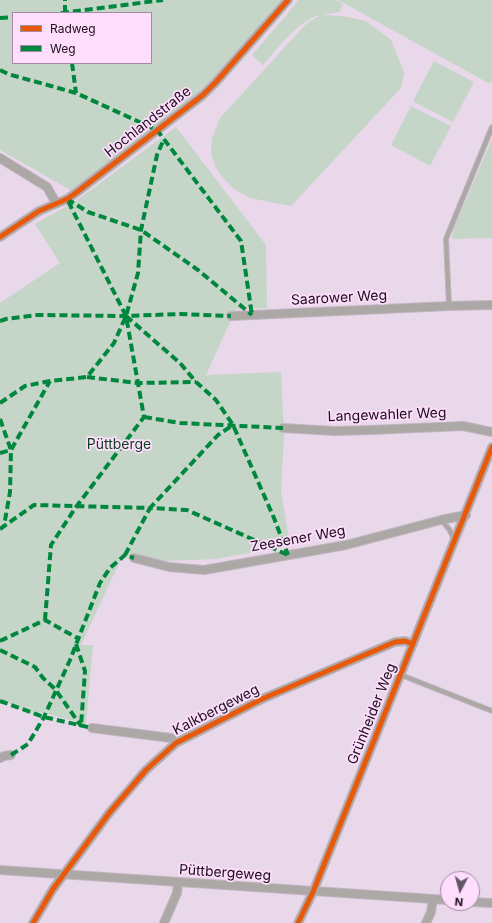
<!DOCTYPE html>
<meta charset="utf-8">
<style>
body{margin:0}
#map{position:relative;width:492px;height:923px;overflow:hidden;background:#e9d8e9;font-family:Inter,sans-serif}
canvas{display:block}
.legend{position:absolute;left:12px;top:12px;width:140px;height:52px;box-sizing:border-box;background:#ffddfd;border:1px solid #a48ba2;margin:0;padding:5px 7px;list-style:none;font-size:12px;color:#1b0f1a}
.legend li{display:flex;align-items:center;gap:8px;height:20px}
.legend b{width:20px;border:1px solid #a48ba2}
.north{position:absolute;left:440px;top:871px;width:40px;height:40px;box-sizing:border-box;background:#ffddfd;border:1px solid #a48ba2;border-radius:50%;rotate:186deg;font-size:11px;font-weight:700;line-height:16px;text-align:center;color:#1b0f1a}
.north::after{content:'';display:block;margin:auto;width:14px;height:18px;background:#635562;clip-path:polygon(50% 0,100% 100%,50% 72%,0 100%)}
</style>
<div id="map">
<canvas width="492" height="923"></canvas>
<ul class="legend">
<li><b style="height:5px;background:#e8590c"></b>Radweg</li>
<li><b style="height:5px;background:#00873e"></b>Weg</li>
</ul>
<div class="north">N</div>
</div>
<script>
const ctx = document.querySelector('canvas').getContext('2d');
ctx.lineJoin = 'round';
function fill(path, color) { ctx.fillStyle = color; ctx.fill(path, 'evenodd'); }
function strokePath(path, color, width, dash) { ctx.strokeStyle = color; ctx.lineWidth = width; ctx.lineCap = dash ? 'butt' : 'round'; ctx.setLineDash(dash || []); ctx.stroke(path); }
function drawText(font, color, halo, rows, align = 'center') {
  ctx.font = font + ' Inter,sans-serif'; ctx.lineWidth = 3.5; ctx.setLineDash([]); ctx.textBaseline = 'middle'; ctx.strokeStyle = halo; ctx.fillStyle = color; for (const [text, x, y, turn = 0] of rows) {
    ctx.save(); ctx.translate(x, y); ctx.rotate((+turn || 0) * Math.PI / 180); ctx.textAlign = isNaN(turn) ? turn : align; if (halo) ctx.strokeText(text, 0, 0); ctx.fillText(text, 0, 0); ctx.restore();
  }
}
const green = new Path2D(`
 M0 0H281L239 51 204 87 168 118 131 145 72 191 0 150ZM13 13H151V63H13Z
 M298 0H336L343 4 339 12 322 15 342 16 366 21 391 40 404 73 401 88 291 206 250 198 234 189 223 178 215 166 211 153 212 138 220 118 306 24 321 15C301 17 276 50 263 65L252 55 285 17Z
 M338 0H492V80L490 84Z
 M434 61 474 82 453 122 413 101Z
 M411 106 451 126 430 166 391 145Z
 M176 127 266 245 267 308 236 309 206 375 281 372 284 435 281 491 290 546 216 559 164 561 122 557 81 645H93L86 724 40 712 36 716 0 699V303L60 263 35 224 76 201Z
 M492 139V238L452 239 453 230Z`);
const service = new Path2D(`
 M449 306 446 239 492 127
 M441 520 449 529 454 539
 M401 675 492 711`);
const minor = new Path2D(`
 M0 158 47 187 56 203
 M0 237 39 211 67 199 73 195 203 95 216 82 288 0
 M231 316 449 306 492 305
 M283 428 335 431 371 430 463 426 492 432
 M134 558 169 567 204 570 346 545 441 520 466 515
 M92 728 171 738 176 743
 M0 758 4 756 11 755
 M0 870 448 900
 M472 902 492 903
 M33 923 53 889 110 812 146 770 176 743 262 699 395 642 405 641 413 644
 M164 923 177 893 178 883
 M298 923 313 892 492 447
 M426 923 431 912 433 899`);
const quiet = new Path2D(`
 M61 13 163 0
 M65 13V0
 M0 18 13 17
 M72 63 76 93
 M0 70 8 74 76 93 157 130 241 241 252 315
 M67 199 88 212 141 230 198 270 252 315
 M126 316 180 363 196 382 216 400 233 425 274 518 288 555
 M0 321 6 319 37 315 126 316 180 314 231 316
 M87 377 137 383 196 382
 M0 403 25 386 50 381 87 377 114 343 126 316 138 273 141 230 157 155 164 139
 M144 417 180 423 283 428
 M0 419 11 450 10 492 4 526
 M0 453 11 450 50 381
 M0 529 34 505 150 508 218 435 233 425
 M125 555 150 508 187 510 288 555
 M45 620 51 545 76 507 144 417 126 316 67 199
 M0 641 45 620 79 639
 M76 644 85 671 81 726
 M0 650 35 667 43 678 55 689 81 726
 M0 701 44 717 92 728
 M11 755 28 744 44 717 70 660 100 583 110 568 125 555 134 558`);
const cycleway = new Path2D(`
 M0 237 39 211 67 199 73 195 203 95 216 82 288 0
 M33 923 53 889 110 812 146 770 176 743 262 699 395 642 405 641 413 644
 M298 923 313 892 492 447`);
const streetNames = [
 ["Hochlandstraße",148,122,-38],
 ["Saarower Weg",339,298,-3],
 ["Langewahler Weg",387,415,-2],
 ["Zeesener Weg",298,539,-10],
 ["Kalkbergeweg",216,710,-27],
 ["Grünheider Weg",372,714,-68],
 ["Püttbergeweg",225,873,4]
];
const parkNames = [
 ["Püttberge",119,445]
];
fill(green, '#c5d5c7');
strokePath(service, '#c2b5c2', 6);
strokePath(minor, '#c2b5c2', 10);
strokePath(service, '#aca8a5', 4);
strokePath(minor, '#aca8a5', 8);
strokePath(quiet, '#00873e', 4, [8, 4]);
strokePath(cycleway, '#e8590c', 5);
drawText('14px', '#1b0f1a', '#ffddfd', streetNames);
drawText('14px', '#073f17', '#ffddfd', parkNames);
</script>
